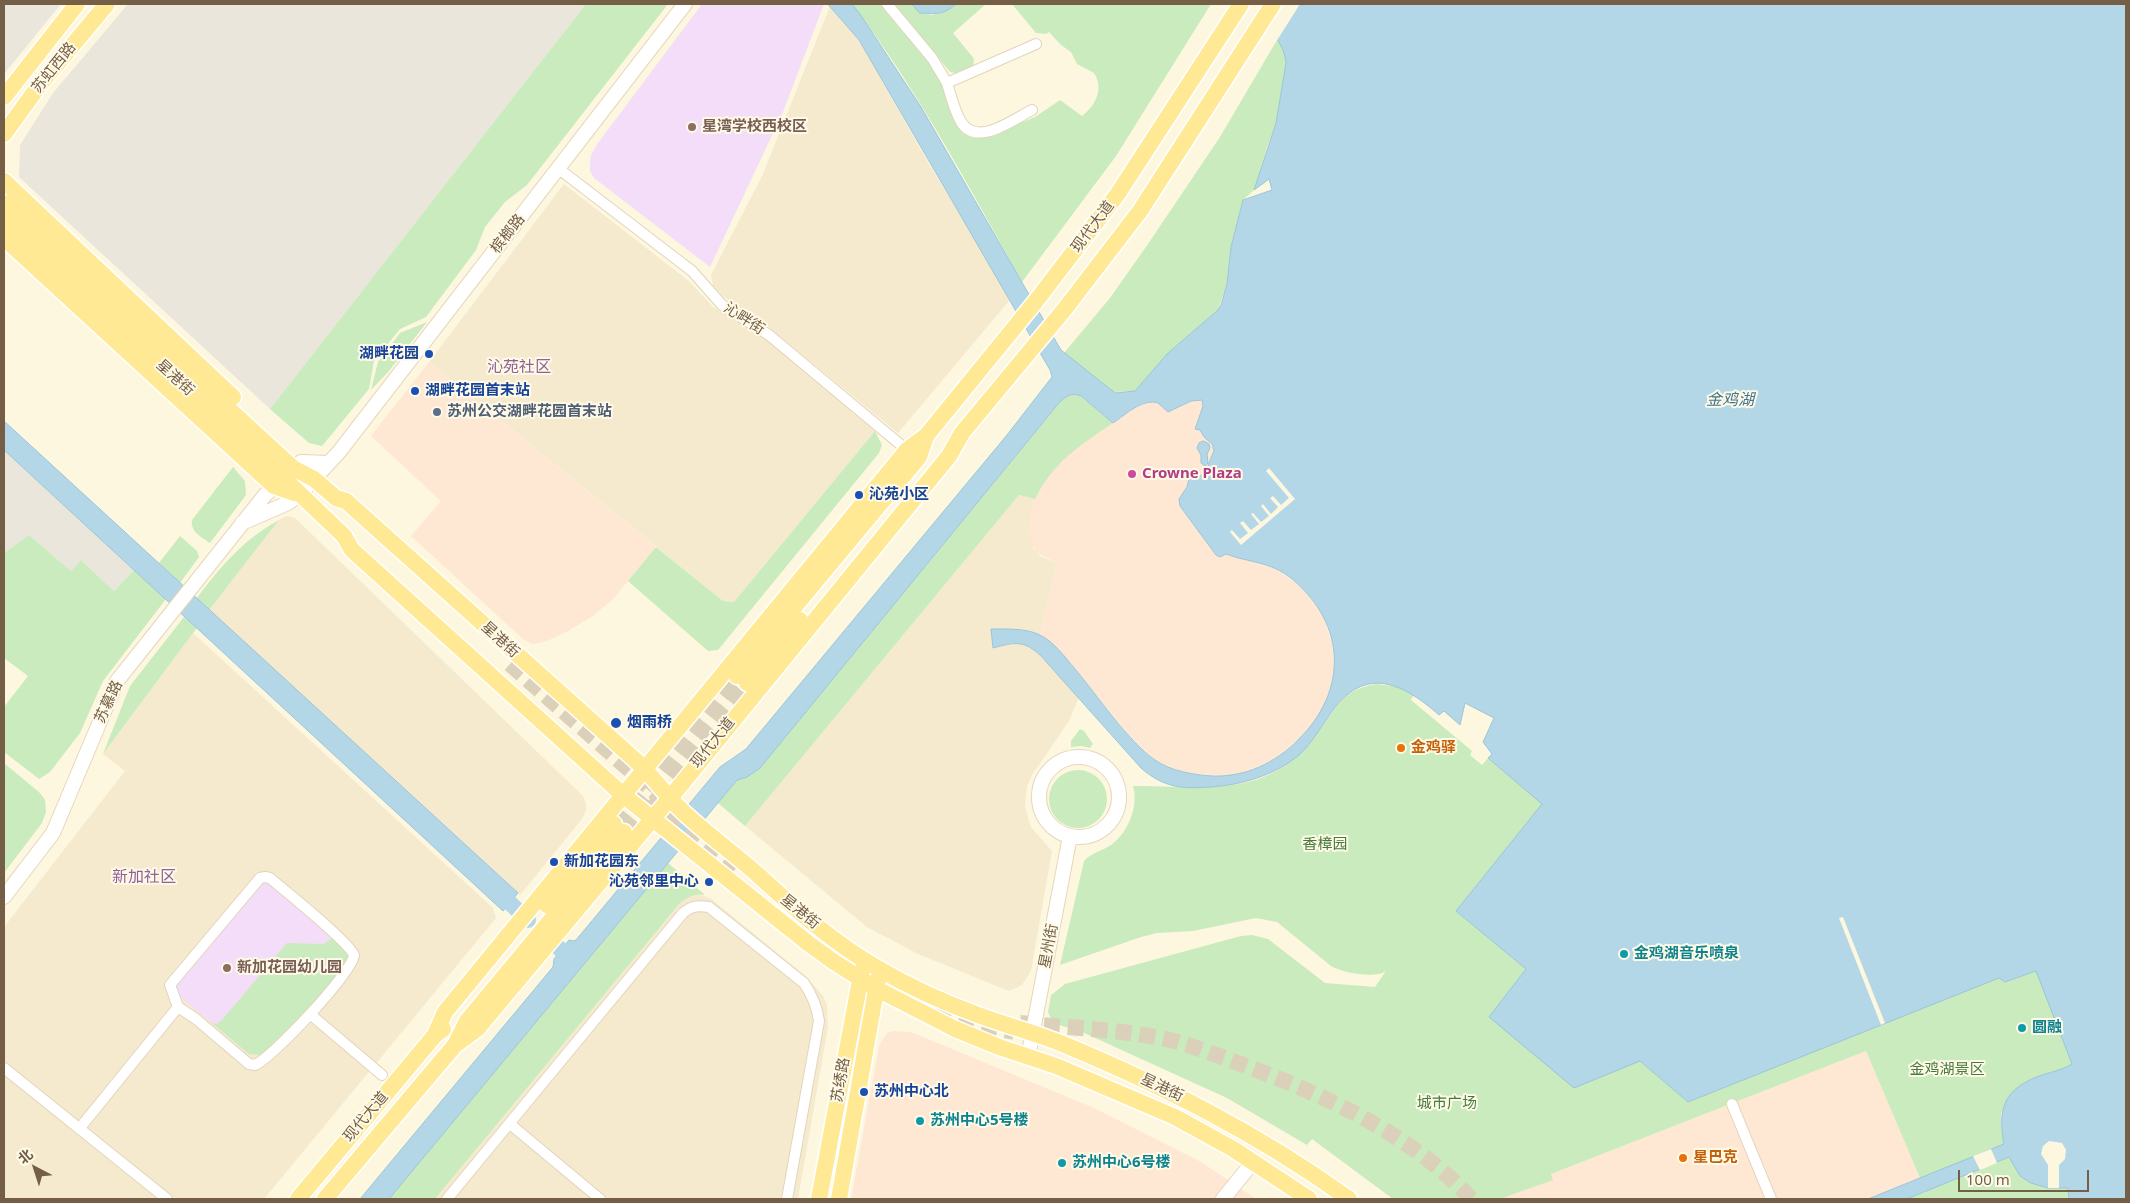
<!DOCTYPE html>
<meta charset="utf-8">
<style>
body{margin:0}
#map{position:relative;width:2130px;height:1203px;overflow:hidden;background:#fdf7e0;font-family:"Noto Sans","Noto Sans SC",sans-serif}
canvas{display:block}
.frame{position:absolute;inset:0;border:5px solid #745f46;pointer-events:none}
.north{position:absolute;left:10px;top:1143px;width:50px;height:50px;-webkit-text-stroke:4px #fffae7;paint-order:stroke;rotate:320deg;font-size:14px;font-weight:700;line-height:20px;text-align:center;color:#745f46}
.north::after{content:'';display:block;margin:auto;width:18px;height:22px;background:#745f46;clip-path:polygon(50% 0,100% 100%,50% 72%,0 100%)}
.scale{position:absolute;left:1958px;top:1170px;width:131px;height:22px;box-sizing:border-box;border:2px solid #745f46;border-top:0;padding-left:6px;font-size:15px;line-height:18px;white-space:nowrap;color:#745f46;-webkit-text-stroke:4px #fffae7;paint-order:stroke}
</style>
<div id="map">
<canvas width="2130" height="1203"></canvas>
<div class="frame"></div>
<div class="north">北</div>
<div class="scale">100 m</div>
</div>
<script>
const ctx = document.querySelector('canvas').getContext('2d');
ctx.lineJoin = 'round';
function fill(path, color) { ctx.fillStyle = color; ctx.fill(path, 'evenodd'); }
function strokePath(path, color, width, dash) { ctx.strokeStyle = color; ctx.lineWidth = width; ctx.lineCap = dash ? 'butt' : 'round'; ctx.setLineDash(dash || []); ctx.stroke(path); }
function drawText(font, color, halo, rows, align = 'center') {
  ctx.font = font + ' "Noto Sans","Noto Sans SC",sans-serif'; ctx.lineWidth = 4; ctx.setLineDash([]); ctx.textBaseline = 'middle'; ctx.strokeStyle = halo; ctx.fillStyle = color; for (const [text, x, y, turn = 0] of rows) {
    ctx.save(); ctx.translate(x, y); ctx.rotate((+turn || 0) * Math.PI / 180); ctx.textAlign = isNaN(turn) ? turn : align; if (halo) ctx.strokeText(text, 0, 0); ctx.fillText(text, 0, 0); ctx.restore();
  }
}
const residential = new Path2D(`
 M830 6 859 40 929 164 995 273 1009 301 898 433 766 325 724 297 713 286 711 275 763 174Z
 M564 184 690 282 713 307 757 332 875 431 734 602 723 601 429 362Z
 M1019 495 1035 499 1032 504 1033 548 1040 556 1057 563 1040 635 1019 630 992 629 993 647 1014 644H1025L1032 647 1079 697 1069 721 1032 775 1027 786 1025 807 1031 827 1052 851 1031 971 1022 985 1009 991 918 954 867 927 745 826Z
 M287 516 295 518 583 796 586 804V810L582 819 520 895 209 610 279 520Z
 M193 633 493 908 496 918 264 1199H4V927L125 771 103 754Z
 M698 894 710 898 808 978 823 996 827 1005 828 1027 798 1199H435L680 903 689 896Z`);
const commercial = new Path2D(`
 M429 362 656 547 613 599 593 616 566 632 547 641 533 644 524 640 411 536 441 501 371 436Z
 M1200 400 1203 402V406L1195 428 1200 430 1205 439H1208L1214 451 1210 460V466L1202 475 1196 479H1189L1187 487 1179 499 1180 506 1216 555 1220 557 1226 554 1263 563 1278 570 1303 589 1322 614 1334 649 1335 668 1331 691 1322 711 1301 737 1272 761 1239 774 1226 776 1197 774 1181 771 1156 761 1131 737 1063 655 1040 635 1057 563 1036 552 1028 533 1032 504 1044 482 1056 465 1071 452 1132 410 1148 402 1158 403 1168 412 1191 401Z
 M893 1031 911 1032 1094 1108 1201 1162 1256 1199H851L879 1046 887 1033Z
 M1866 1051 1920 1178 1868 1199H1500L1552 1180 1551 1174Z`);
const industrial = new Path2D(`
 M4 4H61L4 74Z
 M128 4H586L270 409 19 177 20 145 53 93Z
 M4 450 134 570 114 591 81 560 71 571 29 535 4 553Z`);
const education = new Path2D(`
 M702 4H824L783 112 710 267 594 178 590 171V163L591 155 598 143Z
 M265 882 271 883 332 938 324 944 287 943 222 1020 216 1024 212 1023 181 998 176 992 175 985 261 884Z`);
const green = new Path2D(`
 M586 4H668L527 185 505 202 485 227 476 250 426 317 400 329 374 361 369 389 322 446 309 443 270 409Z
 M852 4H881C902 29 927 53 941 83 948 97 949 116 959 129 967 139 976 138 987 137L1035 117 1060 100 1082 116C1096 105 1104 89 1094 73L1077 64 1071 52 1061 45 1049 32 1046 34 1036 33 1012 4H1211L1116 156 1022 282C969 187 918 90 852 4Z
 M894 4H912L921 13 932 15 950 9 956 4H986L953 33 971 55 974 59 973 67 960 74 950 72Z
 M1277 40 1285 53 1286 63 1276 123 1267 147 1257 182 1254 190 1243 200 1231 247 1227 284 1218 310 1167 354 1135 391 1113 392 1064 353 1110 298 1148 244 1220 137Z
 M427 322 389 371 371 390 378 362 400 333Z
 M1070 394 1080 396 1113 423C1077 448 1055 460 1035 499L1019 495 745 826 718 803 737 780 747 777 760 768 1062 400Z
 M875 431 882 445 879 453 718 650 708 651 628 581 656 547 723 601 734 602Z
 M233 467 245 481 246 495 210 543C202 537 190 532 192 520Z
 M279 520 209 610 197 598C221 566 244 539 279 520Z
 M29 535 71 571 81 560 114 591 134 570 166 599 103 681 80 733 50 772 39 779 4 752V707L28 676 4 658V553Z
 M180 536 197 551 199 557 180 583 159 563Z
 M184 617 197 628 193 633 103 754 130 686Z
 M1376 684 1400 687 1414 694 1411 700 1472 751 1470 755 1482 765 1488 758 1543 804 1456 911 1526 969 1490 1017 1640 1061 1688 1102 1999 977 2005 982 2037 971 2072 1064 2009 1097 2001 1114V1125L2004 1144 2020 1176 2048 1188H2068L2069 1199H1907L1926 1192 1866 1051 1551 1174 1553 1180 1500 1199H1393L1312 1139 1307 1145 1227 1098 1082 1032 1053 1023 1048 1012 1051 995 1065 984 1241 936 1252 935 1268 939 1325 983 1375 987 1386 971C1375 979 1343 973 1331 966L1277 922 1256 918 1193 931 1157 933 1141 937 1060 965 1084 861C1091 853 1102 851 1111 845 1128 833 1139 806 1133 786 1184 785 1244 797 1288 763 1300 753 1315 737 1324 724 1340 701 1347 689 1376 684Z
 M1080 729 1084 731 1093 744 1090 748 1082 746 1071 747V741Z
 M4 763 40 793 45 800 46 812 42 823 4 873Z
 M1049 799a29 29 0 1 1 58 0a29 29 0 1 1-58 0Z
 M668 863 705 895C694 893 688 897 680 903L435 1199H389Z
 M332 938 343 948 348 957 347 962 314 1003 261 1055 249 1054 212 1023 217 1024 222 1020 287 943 324 944Z`);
const water = new Path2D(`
 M828 4H852L860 14 921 107 1061 350 1115 393 1135 391 1167 354 1218 310 1221 305 1227 284 1231 247 1243 200 1272 190 1269 179 1254 190 1276 123 1286 63C1284 37 1258 20 1240 4H2126V1199H2069L2068 1188H2048L2031 1183 2020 1176 2009 1157 1907 1199H1868L2004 1144C1999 1117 2000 1095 2028 1081 2042 1073 2059 1072 2072 1064L2036 971 2005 982 1999 978 1688 1102 1640 1061 1574 1088 1489 1017 1526 969 1456 911 1542 804 1488 758 1492 754 1483 742 1494 718 1465 703 1460 725 1444 711 1439 715C1405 685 1367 664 1333 710 1322 725 1313 742 1299 755 1275 775 1242 785 1211 787 1182 789 1164 788 1141 768L1041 656C1024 640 1015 642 993 648L991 629C1006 629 1026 628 1040 635 1054 642 1065 657 1075 669 1097 695 1128 741 1155 760 1171 771 1194 775 1213 776 1246 777 1275 763 1298 740 1348 691 1347 625 1292 579 1270 561 1250 563 1226 554L1220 557 1216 555 1180 506 1179 499 1187 487 1189 479C1208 478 1207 464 1214 451L1212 444 1204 437 1200 430 1195 429 1203 406 1202 400 1191 401 1168 412 1158 403C1143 398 1125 415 1113 423L1081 396C1071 392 1066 396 1059 403L760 768 747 777 737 780 389 1199H360L553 967 554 959 569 940 573 941 576 940 720 767 746 749 1007 435 1052 377 1050 370 859 40Z
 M912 4H956C944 15 935 14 920 13Z
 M4 421 518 893 503 911 4 450Z
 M1204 441 1209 444 1210 448 1207 454 1208 463 1205 466 1201 463V455L1197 448 1199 443Z`);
const pier = new Path2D(`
 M1238 4H1300L1276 42Z
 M1269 468 1295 499 1241 545 1230 532 1232 530 1240 539 1248 533 1240 523 1243 521 1251 530 1259 524 1251 514 1253 513 1261 522 1269 516 1261 506 1263 504 1271 514 1278 507 1270 498 1273 496 1281 505 1289 498 1266 471Z
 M1843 917 1885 1023 1881 1025 1839 918Z
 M2049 1141 2062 1143 2066 1150 2065 1159 2059 1165V1188H2048V1165L2041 1154 2043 1146Z
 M1991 1149 1997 1163 1980 1170 1973 1156Z`);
const river = new Path2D(`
 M510 903 528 920
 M546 936 561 950`);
const primaryTunnel = new Path2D(`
 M510 664 666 802
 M649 800 732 873
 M614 824 737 676
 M624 832 747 683
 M872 974 914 997 940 1007
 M935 1015 1014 1032
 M1020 1023C1070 1028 1121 1029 1170 1040 1194 1046 1216 1055 1238 1063 1318 1092 1414 1135 1471 1199`);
const street = new Path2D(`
 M887 4 932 58 947 83 1036 44
 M947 83C951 96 954 109 960 120 975 149 1012 120 1032 110
 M559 169 692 271 722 305 769 335 907 450
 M265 877 270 878C286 892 347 940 354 955 352 973 273 1057 255 1065L249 1064 196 1019 178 1007 170 985 260 878Z
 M310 1014 382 1075
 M4 1068 167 1199
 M1732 1104 1771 1199
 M510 1124 600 1199
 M79 1129 178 1007
 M447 1199 683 913C692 906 697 905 709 907L804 983C812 995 817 1006 819 1021L787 1199`);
const secondary = new Path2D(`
 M242 523 288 503 299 495 339 452 685 4
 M1039 797a40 40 0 1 1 80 0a40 40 0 1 1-80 0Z
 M4 897 53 833 117 681 265 495 301 462 329 463
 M1028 1057 1070 836
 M1223 1199 1253 1162`);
const primary = new Path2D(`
 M4 97 77 4
 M4 134 41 83 107 4
 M4 181 233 397
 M4 203 293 468 314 479 336 498 346 501 644 768C656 782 667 796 680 809 704 832 732 852 757 874 795 909 835 944 879 969 910 987 945 1003 978 1015 1005 1025 1032 1032 1058 1042 1162 1085 1257 1133 1349 1199
 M4 222 258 454 344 536 352 550 623 795 809 944 834 962 877 989 953 1028 999 1047 1056 1066 1175 1117 1233 1149 1309 1199
 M4 238 274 486 294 493
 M737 676 919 457 926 436
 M747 683 800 620
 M547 905 614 824
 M435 1035 445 1012 907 450 926 436 1036 301 1117 195 1241 4
 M456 1043 467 1021 624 832
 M298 1199 435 1035 443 1029
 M325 1199 455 1045 477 1029 670 798 949 456 962 433 1064 310 1140 211 1273 4
 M819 1199 862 970
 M839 1199 878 979`);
const markers = [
 [692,127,5,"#8d6e63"],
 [429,354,5,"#1a4fb4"],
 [415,391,5,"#1a4fb4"],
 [437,412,5,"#5c6f8a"],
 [1132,474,5,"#d1479c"],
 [859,495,5,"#1a4fb4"],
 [616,723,6,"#1a4fb4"],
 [1401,748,5,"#e8710a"],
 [554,862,5,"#1a4fb4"],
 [709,882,5,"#1a4fb4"],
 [1624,954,5,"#0f9aa8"],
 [227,968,5,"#8d6e63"],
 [2022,1028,5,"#0f9aa8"],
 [864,1092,5,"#1a4fb4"],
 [920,1121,5,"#0f9aa8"],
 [1683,1158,5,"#e8710a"],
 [1062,1163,5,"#0f9aa8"]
];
const streetNames = [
 ["苏虹西路",54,68,-51],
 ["现代大道",1093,227,-53],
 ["槟榔路",508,234,-52],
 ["沁畔街",744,319,33],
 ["星港街",175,378,42],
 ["星港街",500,640,42],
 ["苏慕路",109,702,-65],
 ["现代大道",713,743,-51],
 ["星港街",800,912,39],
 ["星州街",1049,946,-79],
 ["苏绣路",841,1080,-80],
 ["星港街",1162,1088,25],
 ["现代大道",366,1117,-50]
];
const educationNames = [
 ["星湾学校西校区",702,127],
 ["新加花园幼儿园",237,968]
];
const transitNames = [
 ["湖畔花园",419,354,"right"],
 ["湖畔花园首末站",425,391],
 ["沁苑小区",869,495],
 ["烟雨桥",627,723],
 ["新加花园东",564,862],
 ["沁苑邻里中心",699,882,"right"],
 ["苏州中心北",874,1092]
];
const serviceNames = [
 ["苏州公交湖畔花园首末站",447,412]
];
const hotelNames = [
 ["Crowne Plaza",1142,474]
];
const foodNames = [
 ["金鸡驿",1411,748],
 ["星巴克",1693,1158]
];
const parkNames = [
 ["香樟园",1325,845],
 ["金鸡湖景区",1947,1070],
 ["城市广场",1447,1104]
];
const cultureNames = [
 ["金鸡湖音乐喷泉",1634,954],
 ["圆融",2032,1028],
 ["苏州中心5号楼",930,1121],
 ["苏州中心6号楼",1072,1163]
];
const neighbourhoodNames = [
 ["沁苑社区",519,367],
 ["新加社区",144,877]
];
const waterNames = [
 ["金鸡湖",1730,400]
];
fill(residential, '#f5eace');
fill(commercial, '#fee7d3');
fill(industrial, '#ebe6dc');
fill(education, '#f3ddf9');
fill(green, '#c9ebbe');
fill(water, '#b4d7e7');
strokePath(water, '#9ac5d9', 1);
fill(pier, '#fdf7e0');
strokePath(river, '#b4d7e7', 16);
strokePath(primaryTunnel, '#dbd1ba', 16, [16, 8]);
strokePath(street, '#e1d4bb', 12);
strokePath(secondary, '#e7d6b9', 16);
strokePath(primary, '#fff', 19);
strokePath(street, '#fff', 10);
strokePath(secondary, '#fff', 14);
strokePath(primary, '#ffe995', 16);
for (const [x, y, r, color] of markers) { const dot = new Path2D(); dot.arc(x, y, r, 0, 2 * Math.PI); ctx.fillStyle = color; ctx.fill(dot); strokePath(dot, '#fffae7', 2); }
drawText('15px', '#745f46', '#fffae7', streetNames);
drawText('bold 15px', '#785e54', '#fffae7', educationNames, 'left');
drawText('bold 15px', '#164399', '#fffae7', transitNames, 'left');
drawText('bold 15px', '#4e5e75', '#fffae7', serviceNames, 'left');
drawText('bold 15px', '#b23c85', '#fffae7', hotelNames, 'left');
drawText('bold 15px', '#c56008', '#fffae7', foodNames, 'left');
drawText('15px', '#457b3e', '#fffae7', parkNames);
drawText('bold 15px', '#0d838f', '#fffae7', cultureNames, 'left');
drawText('16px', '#8f6198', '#fffae7', neighbourhoodNames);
drawText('italic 16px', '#427690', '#fffae7', waterNames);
</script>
